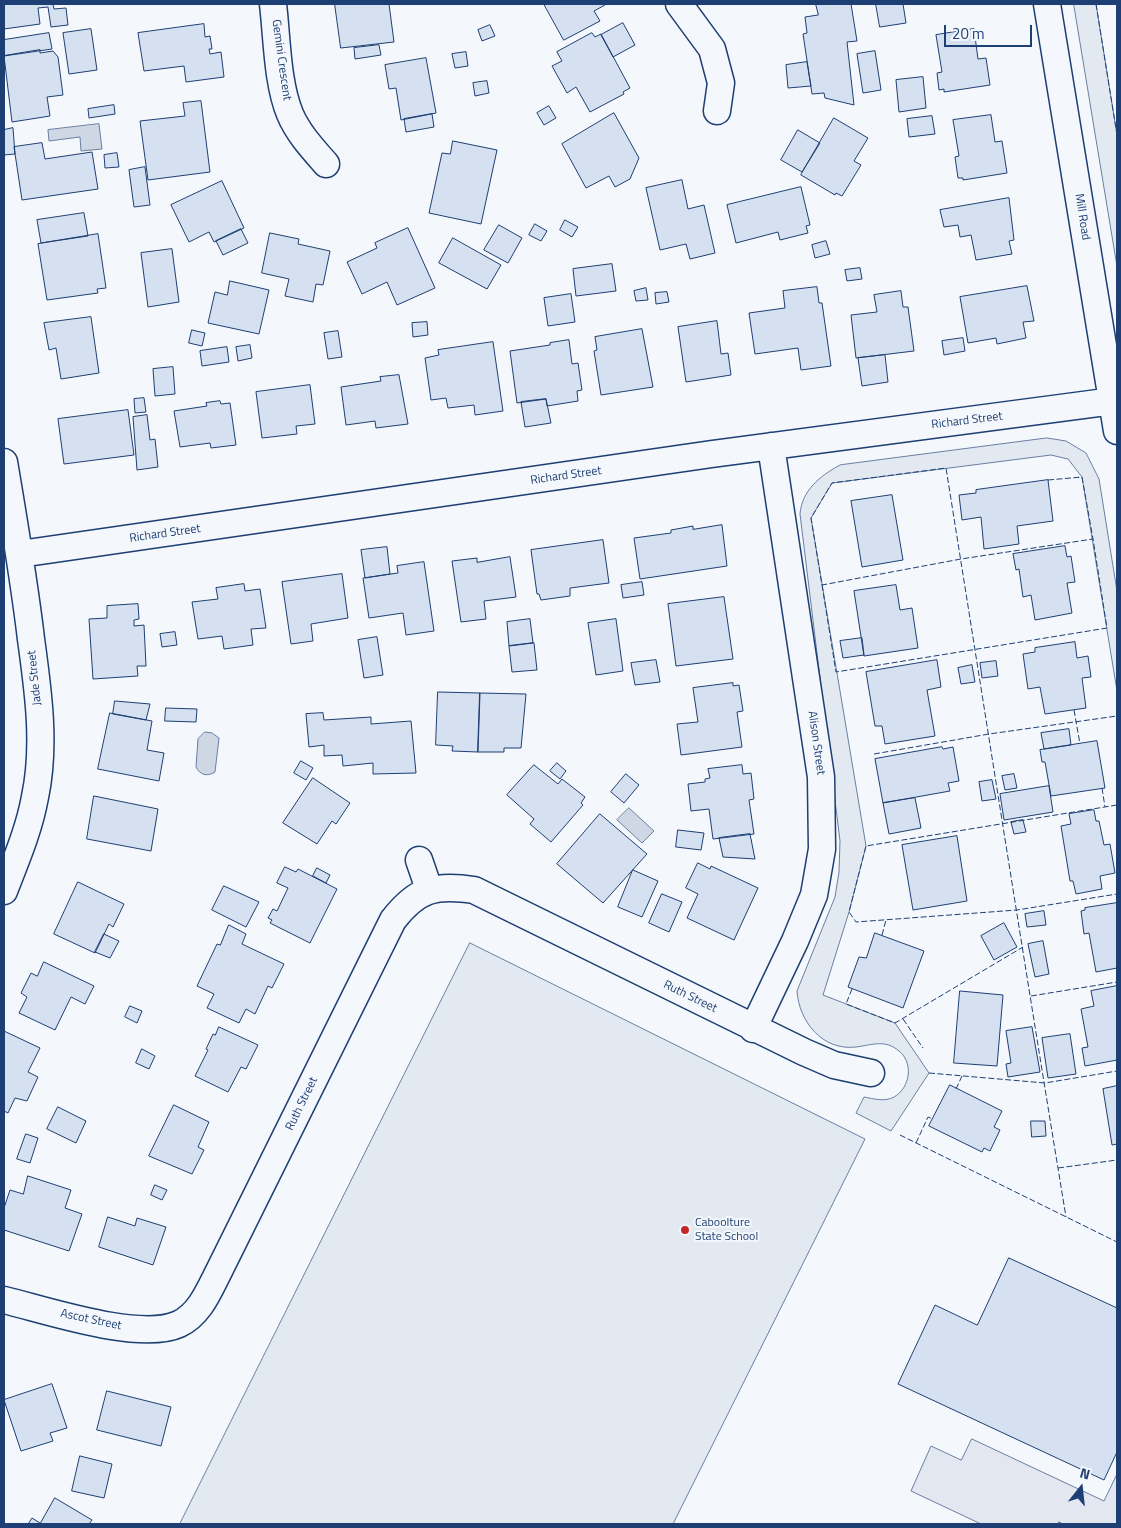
<!DOCTYPE html>
<style>
body{margin:0}
#map{position:relative;width:1121px;height:1528px;overflow:hidden;background:#f4f7fb;font-family:"Titillium Web",sans-serif}
canvas{display:block}
.frame{position:absolute;inset:0;border:5px solid #1d3f73;pointer-events:none}
.north{position:absolute;left:1056px;top:1463px;width:50px;height:50px;-webkit-text-stroke:4px #f4f7fb;paint-order:stroke;rotate:16deg;font-size:14px;font-weight:700;line-height:20px;text-align:center;color:#1d3f73}
.north::after{content:'';display:block;margin:auto;width:18px;height:22px;background:#1d3f73;clip-path:polygon(50% 0,100% 100%,50% 72%,0 100%)}
.scale{position:absolute;left:944px;top:25px;width:88px;height:22px;box-sizing:border-box;border:2px solid #1d3f73;border-top:0;padding-left:6px;font-size:15px;line-height:18px;white-space:nowrap;color:#1d3f73;-webkit-text-stroke:4px #f4f7fb;paint-order:stroke}
</style>
<div id="map">
<canvas width="1121" height="1528"></canvas>
<div class="frame"></div>
<div class="north">N</div>
<div class="scale">20 m</div>
</div>
<script>
const ctx = document.querySelector('canvas').getContext('2d');
ctx.lineJoin = 'round';
function fill(path, color) { ctx.fillStyle = color; ctx.fill(path, 'evenodd'); }
function strokePath(path, color, width, dash) { ctx.strokeStyle = color; ctx.lineWidth = width; ctx.lineCap = dash ? 'butt' : 'round'; ctx.setLineDash(dash || []); ctx.stroke(path); }
function drawText(font, color, halo, rows, align = 'center') {
  ctx.font = font + ' "Titillium Web",sans-serif'; ctx.lineWidth = 4; ctx.setLineDash([]); ctx.textBaseline = 'middle'; ctx.strokeStyle = halo; ctx.fillStyle = color; for (const [text, x, y, turn = 0] of rows) {
    ctx.save(); ctx.translate(x, y); ctx.rotate((+turn || 0) * Math.PI / 180); ctx.textAlign = isNaN(turn) ? turn : align; if (halo) ctx.strokeText(text, 0, 0); ctx.fillText(text, 0, 0); ctx.restore();
  }
}
const green = new Path2D(`
 M1074 4H1096L1117 135V266Z
 M1047 438 1066 441 1086 453 1099 479 1117 591V691L1082 477 1068 459 1051 455 832 483 811 518 866 846 849 912 823 995 895 1023 929 1073 891 1131 856 1113 864 1097C874 1099 885 1102 894 1097 910 1088 914 1063 899 1051 885 1039 872 1045 856 1047 822 1051 799 1021 797 991L835 897 839 872 840 841 800 514C802 490 820 476 840 465Z
 M470 943 865 1139 673 1524H180Z`);
const parking = new Path2D(`
 M972 1439 1104 1501 1117 1474V1524H981L911 1491 931 1446 961 1460Z`);
const water = new Path2D(`
 M99 124 102 149 81 151 80 137 49 141 48 130Z
 M205 732 212 733 219 738 215 772C207 777 200 775 196 767L198 739Z
 M629 808 654 831 642 843 617 820Z`);
const building = new Path2D(`
 M4 4H53L54 9 66 8 68 25 51 27 48 7 38 8 40 24 4 29Z
 M335 4H389L394 42 341 48Z
 M544 4H605V5L594 11 600 21 564 40Z
 M816 4H851L857 41 847 42 854 105 825 98 824 93 812 94 803 34 807 33 805 17 818 15Z
 M876 4H903L906 23 880 27Z
 M623 23 635 45 613 57 601 35Z
 M204 24 205 37 210 36 212 49H209L210 54 221 52 224 77 186 82 184 66 144 71 138 33Z
 M490 25 495 36 482 41 478 30Z
 M91 29 97 70 69 74 63 33Z
 M974 29 978 59 986 58 990 85 944 92V89L939 90 937 73 942 72 936 35Z
 M49 33 52 49 4 56V40Z
 M592 33 595 37 601 34 630 88 623 92 624 94 590 112 576 87 567 93 552 66 562 61 557 52Z
 M379 45 381 55 355 59 354 48Z
 M40 50V53L53 51 58 57 63 95 47 97 50 116 12 122 4 56Z
 M875 51 881 90 863 93 857 54Z
 M466 52 468 66 455 68 452 54Z
 M426 58 436 113 401 120 396 88 389 89 385 65Z
 M807 62 811 86 788 88 786 65Z
 M923 77 926 108 899 112 896 80Z
 M487 81 489 93 475 96 473 83Z
 M201 101 210 172 148 180 140 121 185 116 183 103Z
 M114 105 115 114 89 118 88 109Z
 M549 106 556 118 544 125 537 113Z
 M614 113 639 158 630 179 615 187 609 176 586 188 562 144Z
 M432 114 434 127 406 132 404 119Z
 M991 115 995 142 1002 141 1007 173 963 180V178H958L955 157 959 156 953 120Z
 M932 116 935 134 909 137 907 119Z
 M834 118 868 138 854 161 861 165 842 196 836 193 835 195 801 175Z
 M13 128 15 154 4 155V130Z
 M798 130 820 143 802 172 781 160Z
 M453 141 497 150 481 224 429 213 442 153 450 154Z
 M42 143 45 159 92 152 98 189 22 200 14 147Z
 M117 153 119 167 105 168 104 155Z
 M145 167 150 205 134 207 129 170Z
 M682 180 688 209 704 205 715 253 690 259 686 244 660 250 646 188Z
 M222 181 244 228 214 242 209 232 189 242 171 205Z
 M801 187 810 225 806 226 808 233 780 240 778 232 736 243 727 205Z
 M1009 198 1014 240 1009 241 1012 254 976 260 971 235 960 237 958 225 944 227 940 210Z
 M84 213 88 236 41 243 37 220Z
 M565 220 578 227 572 237 560 230Z
 M535 224 547 231 541 241 529 235Z
 M499 225 522 238 508 263 484 250Z
 M408 228 435 288 397 305 387 282 362 294 347 262 377 248 375 243Z
 M241 229 248 243 223 255 216 241Z
 M270 233 299 239 298 244 330 251 323 285 316 284 313 302 285 296 289 279 262 273Z
 M98 234 106 288 97 289 98 293 47 300 38 244Z
 M453 238 501 265 487 289 439 263Z
 M826 241 830 254 815 258 812 245Z
 M172 249 179 302 148 307 141 253Z
 M612 264 616 291 576 296 573 269Z
 M860 268 862 279 847 281 845 270Z
 M230 281 269 290 259 334 208 323 215 292 227 295Z
 M1027 286 1034 321 1023 322 1026 338 997 344 996 338 968 343 960 297Z
 M817 287 819 303H822L831 366 801 370 798 348 755 354 749 313 785 308 783 291Z
 M646 288 648 300 636 301 634 291Z
 M901 291 903 307H908L914 351 856 358 851 315 877 312 874 295Z
 M667 292 669 302 656 304 655 293Z
 M571 294 575 322 548 326 544 298Z
 M91 317 99 373 61 379 56 348 49 350 44 323Z
 M717 321 721 354 728 353 731 375 686 382 678 327Z
 M427 322 428 335 413 337 412 323Z
 M642 329 653 387 601 395 594 351 597 350 595 337Z
 M192 330 205 333 202 346 189 343Z
 M338 331 342 357 328 359 324 333Z
 M963 338 965 351 944 355 942 341Z
 M569 340 572 364 578 363 582 390 577 391 578 401 547 406 546 399 517 403 510 351 550 345V343Z
 M493 342 503 411 475 415 474 405 448 408 446 398 431 400 425 358 439 355 438 350Z
 M250 345 252 358 238 361 236 347Z
 M227 347 229 362 202 366 200 351Z
 M885 355 888 382 862 386 858 358Z
 M173 367 175 394 155 396 153 369Z
 M399 375 408 424 376 428 375 421 346 425 341 387 381 381 380 377Z
 M310 385 315 424 296 426 297 434 262 438 256 392Z
 M144 398 146 412 135 413 134 399Z
 M546 399 551 423 525 427 521 402Z
 M220 401 221 404 230 403 236 445 211 448 210 443 180 447 174 411 207 406 206 403Z
 M128 410 134 455 64 464 58 419Z
 M147 415 150 440 155 439 158 467 137 470 133 417Z
 M1048 480 1053 521 1017 526 1019 544 984 549 981 517 962 520 959 495 976 493V490Z
 M892 495 903 560 862 567 851 501Z
 M722 525 727 566 640 579 634 538 671 533V530L693 526V529Z
 M603 540 609 583 570 588V596L541 600 539 594H537L531 550Z
 M1065 546 1067 557 1071 556 1075 582 1067 583 1072 613 1035 620 1031 595 1023 597 1019 569 1016 570 1013 554Z
 M387 547 390 574 365 578 361 550Z
 M510 557 516 597 484 601 486 619 461 622 452 561 477 558V562Z
 M424 562 434 631 406 635 403 613 369 618 363 578 398 573 397 566Z
 M342 574 348 618 311 624 313 641 291 644 282 582Z
 M642 582 644 595 623 598 621 585Z
 M244 584 245 591 260 589 266 628 251 629 253 645 224 649 222 636 198 639 192 602 218 599 216 588Z
 M896 585 900 610 912 608 918 648 864 656 854 591Z
 M724 597 733 659 676 666 668 604Z
 M138 604 139 619 134 620V626L144 625 146 666H137L138 676 93 679 89 619 107 618V606Z
 M530 619 533 643 509 646 507 622Z
 M616 619 623 671 596 675 588 623Z
 M175 632 177 645 162 647 160 634Z
 M377 637 383 675 364 678 358 640Z
 M862 638 864 655 843 658 840 641Z
 M1075 642 1077 658 1088 656 1091 677 1082 678 1086 708 1045 714 1040 687 1028 689 1023 654 1035 652V648Z
 M534 643 537 670 512 672 509 646Z
 M656 660 660 682 635 685 631 663Z
 M937 660 941 687 927 690 935 736 885 744 882 726H875L866 672Z
 M996 661 998 676 982 678 980 663Z
 M972 665 975 682 961 684 958 668Z
 M733 683V686L739 685 743 711 737 712 742 747 681 755 677 724 698 722 693 688Z
 M438 692 480 693 478 752 452 751 453 746 436 745Z
 M480 693 526 694 521 748H504V752H478Z
 M115 701 150 704 146 720 113 714Z
 M166 708 197 709 196 722 165 721Z
 M110 713 152 721 147 750 164 753 159 781 98 769Z
 M323 713 324 720 371 717V724L411 721 416 773 373 774V763L343 766 342 755 324 756V745L309 747 306 714Z
 M1069 729 1071 745 1044 749 1041 733Z
 M1097 741 1105 788 1051 796 1045 762H1042L1040 750Z
 M942 747 943 749 953 747 959 781 948 783 950 791 883 803 875 759Z
 M301 761 313 768 306 780 294 773Z
 M557 763 566 771 560 779 550 771Z
 M534 765 558 784 562 779 585 797 581 803 583 805 551 842 530 824 534 819 507 795Z
 M742 765 743 774 751 773 754 799 749 800 754 834 713 839 709 809 691 811 688 784 705 782V779L710 778 708 769Z
 M626 774 639 785 624 803 611 792Z
 M1014 774 1017 788 1005 790 1002 776Z
 M313 778 350 803 336 824 332 821 317 844 283 823Z
 M992 780 996 799 982 801 979 782Z
 M1049 786 1053 812 1004 820 1000 794Z
 M94 796 158 809 151 851 87 839Z
 M915 798 921 828 889 834 883 803Z
 M1094 810 1096 821H1099L1104 845 1110 844 1115 873 1100 876 1102 889 1076 894 1073 881H1070L1061 826 1071 824 1069 814Z
 M600 814 647 854 603 903 557 864Z
 M1023 820 1026 832 1014 834 1011 822Z
 M678 830 704 833 701 850 676 847Z
 M750 834 755 859 723 857 719 838Z
 M957 836 967 901 913 910 902 845Z
 M698 863 710 869 711 866 758 888 734 940 687 918 698 894 686 888Z
 M285 867 296 872 298 869 337 889 310 943 270 923 272 920 268 918 273 909 277 911 288 888 277 883Z
 M317 868 330 875 326 883 313 876Z
 M633 870 658 881 642 917 618 907Z
 M78 882 124 904 113 927 109 924 95 953 54 934Z
 M224 886 259 902 246 927 212 910Z
 M662 894 682 902 669 932 649 923Z
 M1117 903V968L1096 972 1089 933 1084 934 1081 911 1085 910V908Z
 M1044 911 1046 925 1027 927 1025 914Z
 M1004 923 1017 947 994 960 981 936Z
 M229 925 246 934 242 944 284 964 272 988 268 986 255 1014 246 1009 239 1023 207 1008 214 994 197 986 217 944 220 945Z
 M875 933 924 951 903 1008 848 987 859 957 866 958Z
 M104 934 119 941 110 958 95 952Z
 M1043 941 1049 974 1035 977 1028 944Z
 M44 962 94 986 85 1004 71 997 55 1030 19 1013 27 997 21 993 31 973 37 976Z
 M1117 986V1060L1085 1066 1082 1048 1088 1047 1081 1009 1094 1006 1091 991Z
 M960 991 1003 995 997 1066 954 1063Z
 M130 1006 142 1011 137 1023 125 1017Z
 M219 1027 258 1045 246 1069 241 1067 228 1092 195 1076 208 1050 206 1049 213 1034 215 1035Z
 M1032 1027 1040 1072 1008 1077 1006 1064 1011 1063 1006 1031Z
 M4 1031 40 1048 28 1072 38 1077 27 1101 15 1098 8 1113 4 1111Z
 M1070 1034 1076 1074 1048 1078 1042 1038Z
 M142 1049 155 1056 149 1069 136 1063Z
 M950 1085 1002 1111 994 1127 1000 1130 990 1151 984 1148 982 1152 929 1126Z
 M1117 1086V1144L1112 1145 1103 1089Z
 M174 1105 209 1122 198 1147 204 1150 192 1174 149 1156Z
 M58 1107 86 1121 76 1143 47 1129Z
 M1031 1121H1045L1046 1136 1032 1137Z
 M26 1134 38 1138 30 1163 17 1159Z
 M28 1176 71 1190 65 1208 82 1214 69 1251 4 1230V1208L10 1190 23 1194Z
 M155 1185 167 1190 162 1200 151 1195Z
 M108 1217 135 1226 137 1218 166 1227 153 1265 99 1247Z
 M1009 1258 1117 1308V1452L1104 1480 898 1384 935 1305 977 1325Z
 M52 1384 67 1428 50 1433 53 1441 21 1451 4 1400Z
 M107 1391 171 1407 161 1446 97 1430Z
 M80 1456 112 1464 104 1498 72 1491Z
 M55 1498 92 1520 89 1524H28L32 1518 40 1523Z`);
const path = new Path2D(`
 M1059 1524 1060 1522`);
const minor = new Path2D(`
 M273 4C277 37 277 83 290 114 298 133 312 148 326 164
 M679 4 712 49 721 83 717 111
 M1047 4 1117 431
 M4 462C14 521 24 580 31 639 38 690 46 745 35 797 29 830 16 860 4 891
 M20 554 712 454 1113 401
 M419 860 429 889
 M753 1029 795 941 814 895 822 849 821 777 771 446
 M4 1300C46 1310 140 1342 179 1324 198 1315 207 1295 216 1277L393 920C417 889 435 884 474 890L804 1052 834 1065 871 1073`);
const fence = new Path2D(`
 M1096 4 1117 135
 M1048 480 1082 477 1093 539
 M822 585 836 672 1107 628 1093 539 961 559 822 585 811 518 832 483 946 468C986 718 1025 968 1066 1217
 M1074 710 1080 744
 M874 754 989 734 1117 716
 M1102 788 1105 807
 M1117 805 866 846 849 912 856 922 1017 910 1117 894
 M882 935 886 920
 M852 989 846 1004 895 1023 1023 947
 M1031 996 1117 982
 M903 1019 923 1048
 M929 1073 1045 1083 1117 1071
 M956 1089 962 1076
 M900 1135 1117 1242
 M916 1143 928 1117 933 1119
 M1058 1168 1117 1160`);
const markers = [
 [685,1230,5,"#c62828"]
];
const streetNames = [
 ["Gemini Crescent",281,60,82],
 ["Mill Road",1082,217,81],
 ["Richard Street",967,421,-7],
 ["Richard Street",566,476,-8],
 ["Richard Street",165,534,-8],
 ["Jade Street",35,678,-96],
 ["Alison Street",816,743,82],
 ["Ruth Street",690,997,26],
 ["Ruth Street",302,1104,-64],
 ["Ascot Street",91,1320,12]
];
const poiNames = [
 ["Caboolture",695,1223],
 ["State School",695,1237]
];
fill(green, '#e3e9f0');
strokePath(green, '#687fa3', 1);
fill(parking, '#e3e8f0');
strokePath(parking, '#687fa3', 1);
fill(water, '#cfd7e4');
strokePath(water, '#687fa3', 1);
fill(building, '#d5e0f0');
strokePath(building, '#1d3f73', 1);
strokePath(minor, '#1d3f73', 29);
strokePath(path, '#5e769c', 3, [4, 2.5]);
strokePath(minor, '#f4f7fb', 26);
strokePath(fence, '#1d3f73', 1, [6, 2.5]);
for (const [x, y, r, color] of markers) { const dot = new Path2D(); dot.arc(x, y, r, 0, 2 * Math.PI); ctx.fillStyle = color; ctx.fill(dot); strokePath(dot, '#f4f7fb', 2); }
drawText('12px', '#1d3f73', '#f4f7fb', streetNames);
drawText('12px', '#1d3f73', '#f4f7fb', poiNames, 'left');
</script>
